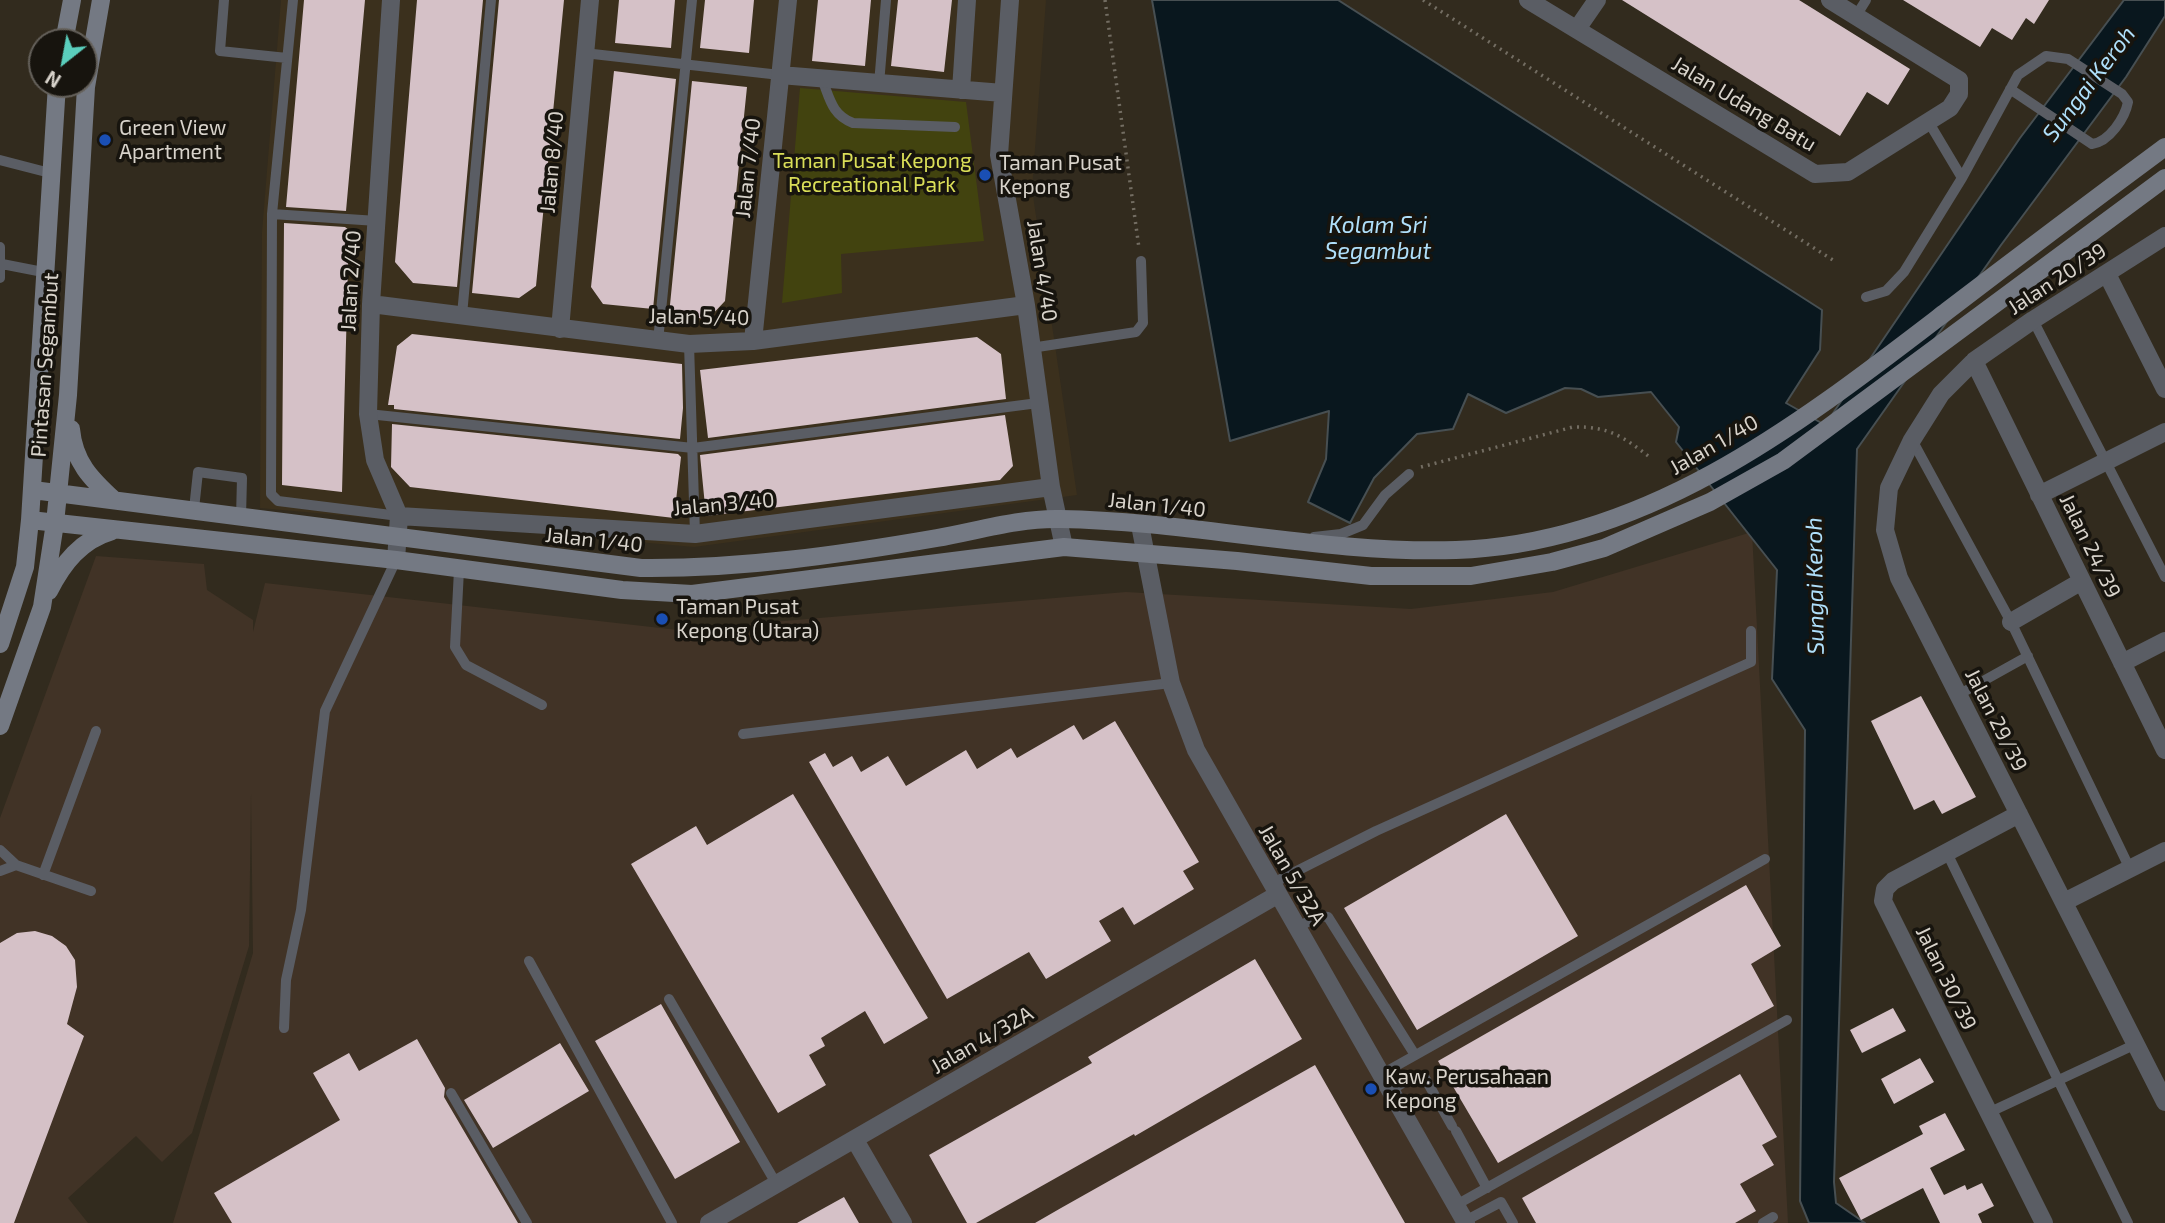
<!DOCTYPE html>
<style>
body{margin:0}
#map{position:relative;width:2165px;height:1223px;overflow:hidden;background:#322b1e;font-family:"Exo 2",sans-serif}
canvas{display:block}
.north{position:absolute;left:28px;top:28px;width:70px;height:70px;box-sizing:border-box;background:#17140e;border:2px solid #64605a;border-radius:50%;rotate:211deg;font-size:19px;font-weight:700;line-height:28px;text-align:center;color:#d8d3cb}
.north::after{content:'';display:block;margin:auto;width:24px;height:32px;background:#5acebc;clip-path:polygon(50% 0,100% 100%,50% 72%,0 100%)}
</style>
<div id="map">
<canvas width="2165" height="1223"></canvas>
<div class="north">N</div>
</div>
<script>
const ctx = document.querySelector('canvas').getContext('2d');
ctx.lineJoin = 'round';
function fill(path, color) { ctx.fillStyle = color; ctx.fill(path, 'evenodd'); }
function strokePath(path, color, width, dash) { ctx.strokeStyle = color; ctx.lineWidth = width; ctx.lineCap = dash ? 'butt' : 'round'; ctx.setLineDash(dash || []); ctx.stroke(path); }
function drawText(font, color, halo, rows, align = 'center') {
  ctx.font = font + ' "Exo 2",sans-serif'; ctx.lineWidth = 7; ctx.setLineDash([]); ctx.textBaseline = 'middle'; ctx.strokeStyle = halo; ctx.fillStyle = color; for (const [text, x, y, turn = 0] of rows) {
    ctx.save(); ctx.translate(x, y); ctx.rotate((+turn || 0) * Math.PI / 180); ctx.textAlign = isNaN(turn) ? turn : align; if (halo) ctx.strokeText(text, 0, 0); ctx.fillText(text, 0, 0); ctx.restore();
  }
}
const built = new Path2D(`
 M281 0H1046L1032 189 1077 495 694 547 260 508 262 232Z`);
const industrial = new Path2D(`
 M1752 532 1788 1223H173L253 953 251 794 249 946 192 1133 162 1162 136 1136 68 1198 88 1223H0V818L96 556 204 564 207 590 253 620V632L265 583 678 630 1126 592 1411 609 1553 592Z`);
const green = new Path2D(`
 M800 88 966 102 984 241 841 254 842 293 782 303Z`);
const water = new Path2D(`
 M1152 0H1338L1822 310 1820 350 1786 403 1825 425 2020 138 2124 0H2165V16L2126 77 2001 245 1857 449 1834 1182 1836 1203 1865 1223H1809L1800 1201 1805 730 1772 679 1777 570 1676 442 1679 427 1651 392 1598 397 1581 389 1565 388 1506 413 1468 394 1453 429 1417 434 1374 478 1350 523 1308 502 1326 459 1329 411 1230 441Z`);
const building = new Path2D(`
 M304 0H365L346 211 286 207Z
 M417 0H483L457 287 413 283 395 262Z
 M499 0H564L536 286 519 298 472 293Z
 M619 0H675L671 48 615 43Z
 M705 0H754L749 53 700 48Z
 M818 0H871L865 66 812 61Z
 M898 0H952L944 72 891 66Z
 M1622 0H1799L1910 69 1888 105 1867 92 1840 136Z
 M1903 0H2049L2034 24 2026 18 2012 40 1992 28 1980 47Z
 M614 71 676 79 653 309 603 304 591 287Z
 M692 81 747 87 725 301 708 319 669 315Z
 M284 223 345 227 349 230 342 492 282 485Z
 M412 334 682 364 683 408 680 439 394 409V405H388L397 346Z
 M977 337 1001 354 1006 399 708 438 700 370Z
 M1005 415 1013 466 1000 480 706 516 700 455Z
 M392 424 678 454 681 457 674 518 410 487 391 467Z
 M1921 696 1976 797 1942 814 1934 800 1914 810 1871 721Z
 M1115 721 1199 862 1183 871 1194 889 1134 925 1123 907 1099 921 1111 941 1046 979 1029 952 947 999 809 762 825 753 833 767 852 756 861 772 888 756 906 786 966 750 977 769 1011 748 1017 758 1074 725 1083 740Z
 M793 794 928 1018 884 1044 865 1011 821 1038 825 1046 809 1055 826 1085 778 1113 631 864 696 826 707 845Z
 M1506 814 1578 936 1417 1030 1344 908Z
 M1746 885 1781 946 1751 964 1774 1006 1498 1163 1438 1061Z
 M35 931 52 936 66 946 75 960 77 987 67 1024 84 1036 14 1223H0V943L17 933Z
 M1255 959 1302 1039 1135 1136 1134 1134 976 1223H967L929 1155 1092 1063 1088 1057Z
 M661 1004 740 1142 675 1179 595 1041Z
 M1893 1008 1906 1031 1862 1053 1850 1030Z
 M417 1039 445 1088 444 1097 518 1223H232L214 1193 340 1120 313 1073 349 1053 359 1071Z
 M560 1043 589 1091 493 1148 464 1100Z
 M1920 1058 1934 1082 1894 1104 1881 1079Z
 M1315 1065 1405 1223H1035L1061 1208Z
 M1740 1074 1777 1137 1762 1145 1774 1165 1740 1184 1756 1211 1735 1223H1536L1522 1198Z
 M1945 1113 1965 1150 1930 1168 1944 1195 1965 1185 1967 1190 1982 1183 1994 1206 1978 1214 1982 1223H1940L1923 1188 1861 1220 1839 1178 1923 1134 1919 1126Z
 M844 1197 859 1223H797Z`);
const path = new Path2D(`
 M1105 0 1139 248
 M1423 0 1836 262
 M1421 467 1573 427C1609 426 1624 437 1652 459`);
const service = new Path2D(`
 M224 0 220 51 287 58
 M293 0 272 214 271 494 278 501 399 516
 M1856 16 1866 0
 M584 53 780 75
 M822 79C830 99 832 115 853 123L955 127
 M879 84 886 0
 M0 160 50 173
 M1962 178 2018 75 2046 56 2068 59 2122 94 2128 102C2125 118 2109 142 2092 144L2010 89
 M272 214 377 221
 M0 247V278
 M2 264 43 272
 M1866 297 1886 291 1904 272 1962 178 1928 121
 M462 315 491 0
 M2033 320 2165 577
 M658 341 692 0
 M689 344 695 534
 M1031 348 1136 332 1143 323 1141 261
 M368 414 693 448 1038 403
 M1912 440 2011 622 2130 869
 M194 509 198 472 242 478 241 517
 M1314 537 1341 534 1363 525 1385 495 1409 474
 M459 570 455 647 466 665 542 705
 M1958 695 2028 656
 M743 734 1171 683
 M0 850 16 865 91 891
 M1947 853 2128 1223
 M0 871 16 865
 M43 875 96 731
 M1271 884 1376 831 1751 662V631
 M1296 928 1319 916 1328 917 1415 1055
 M529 961 672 1223
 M669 999 777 1185
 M284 1028 286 980 301 910 325 711 396 560
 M1380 1075 1765 859
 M1389 1091 1415 1076 1425 1078 1452 1126
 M451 1093 527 1223
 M1988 1113 2136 1044
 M1456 1131 1487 1188
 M1456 1205 1787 1020
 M1465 1221 1501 1202 1513 1223
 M1763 1223 1773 1217`);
const minor = new Path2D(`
 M391 0 371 304 368 414 375 460 399 516 396 560
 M1010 0 999 155 1026 305 1051 487 1064 547
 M1528 0 1815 174 1848 172 1950 108 1959 94V80L1830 0
 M1577 29 1597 0
 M780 75 1003 93
 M961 90 967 0
 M2165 236 2033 320 1974 361 1941 394 1912 440 1889 488 1885 530 1899 578 2165 1102
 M2107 274 2165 389
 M371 304 689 344 753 341 1026 305
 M560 329 590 0
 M753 341 788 0
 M1974 361 2165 750
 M2039 495 2165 432
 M399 516 695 534 1051 487
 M2011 622 2082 581
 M2122 663 2165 641
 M2019 814 1893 881 1885 889 1883 901 2044 1223
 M2064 902 2165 851
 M855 1140 903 1223
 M709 1223 1277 895`);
const tertiary = new Path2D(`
 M1140 525 1171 683 1196 750 1466 1223`);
const secondary = new Path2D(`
 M64 42 72 0
 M71 429C74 462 91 479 114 500
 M33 490 641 568C740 569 839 555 937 538 977 531 1019 518 1060 519 1192 521 1323 554 1456 550 1647 544 1802 422 1947 311 2019 256 2092 201 2165 147
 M30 520 396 560 622 590 692 594 1064 547 1237 561 1371 576H1471L1552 562 1604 548 1710 502 1783 461 2165 178
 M49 591C63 563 81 540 112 531
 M0 644 25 567 30 520 57 84
 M0 726 42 607 55 523 68 395 86 87 101 0`);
const markers = [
 [105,140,7,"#1a4fb4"],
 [985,175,7,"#1a4fb4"],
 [662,619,7,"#1a4fb4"],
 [1371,1089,7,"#1a4fb4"]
];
const streetNames = [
 ["Jalan Udang Batu",1744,104,31],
 ["Jalan 8/40",552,162,-85],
 ["Jalan 7/40",748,168,-84],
 ["Jalan 4/40",1042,271,81],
 ["Jalan 20/39",2057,279,-33],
 ["Jalan 2/40",351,281,-87],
 ["Jalan 5/40",699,317,1],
 ["Pintasan Segambut",45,365,-86],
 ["Jalan 1/40",1714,445,-30],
 ["Jalan 3/40",724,504,-5],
 ["Jalan 1/40",1157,505,6],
 ["Jalan 1/40",594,540,6],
 ["Jalan 24/39",2090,546,64],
 ["Jalan 29/39",1996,720,63],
 ["Jalan 5/32A",1292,875,60],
 ["Jalan 30/39",1946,978,64],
 ["Jalan 4/32A",982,1040,-30]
];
const poiNames = [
 ["Green View",119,128],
 ["Apartment",119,152],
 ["Taman Pusat",999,163],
 ["Kepong",999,187],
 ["Taman Pusat",676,607],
 ["Kepong (Utara)",676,631],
 ["Kaw. Perusahaan",1385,1077],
 ["Kepong",1385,1101]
];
const parkNames = [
 ["Taman Pusat Kepong",872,161],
 ["Recreational Park",872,185]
];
const waterNames = [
 ["Sungai Keroh",2089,84,-53],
 ["Kolam Sri",1378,225],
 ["Segambut",1378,251],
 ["Sungai Keroh",1815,586,-91]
];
fill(built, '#3b301d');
fill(industrial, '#413326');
fill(green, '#42430f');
fill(water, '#09171e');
strokePath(water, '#474f52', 2);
fill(building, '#d5c1c7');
strokePath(path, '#736d62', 3.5, [2, 5]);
strokePath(service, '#5a5d64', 10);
strokePath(minor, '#5a5d64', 18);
strokePath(tertiary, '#5a5d64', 18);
strokePath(secondary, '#747983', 18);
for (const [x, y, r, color] of markers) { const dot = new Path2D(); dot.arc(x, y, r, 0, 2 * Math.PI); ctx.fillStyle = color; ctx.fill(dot); strokePath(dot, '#17140e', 2.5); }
drawText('21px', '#d8d3cb', '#17140e', streetNames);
drawText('21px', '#d8d3cb', '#17140e', poiNames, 'left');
drawText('21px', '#dade58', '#17140e', parkNames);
drawText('italic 23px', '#afdffa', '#17140e', waterNames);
</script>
